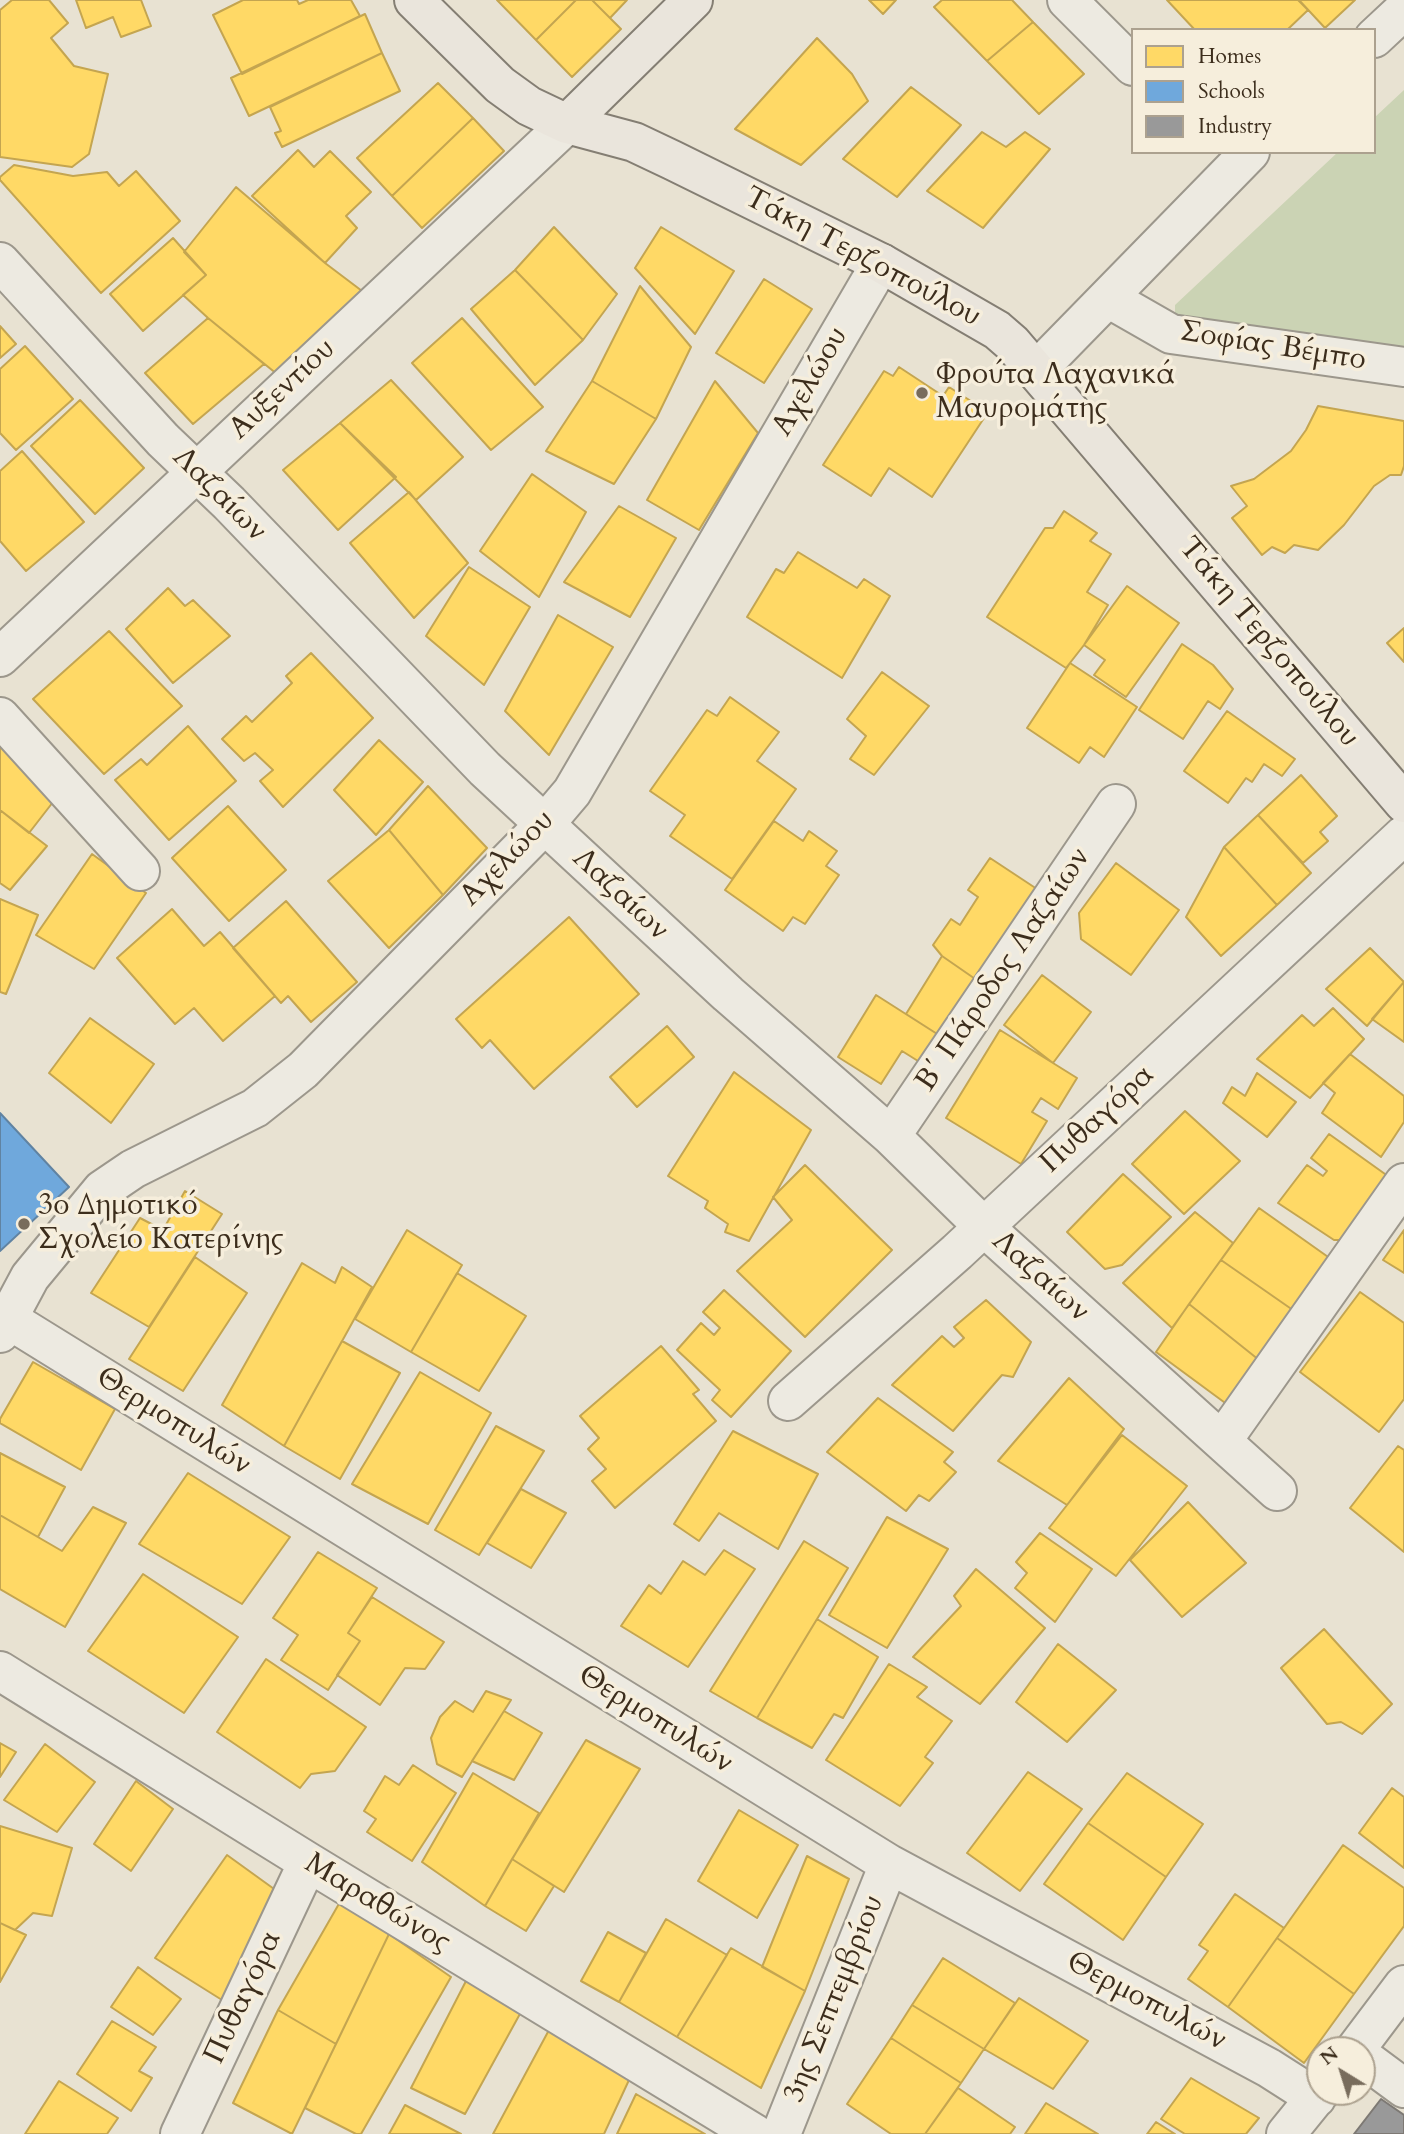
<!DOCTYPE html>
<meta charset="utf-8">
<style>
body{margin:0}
#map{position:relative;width:1404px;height:2134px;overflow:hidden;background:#e8e2d2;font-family:Cardo,serif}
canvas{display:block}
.legend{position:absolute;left:1131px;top:28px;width:245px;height:126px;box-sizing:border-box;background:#f6eedc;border:2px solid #aca18f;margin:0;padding:9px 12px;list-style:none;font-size:21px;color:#3c2d1c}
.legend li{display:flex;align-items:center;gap:14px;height:35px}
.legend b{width:35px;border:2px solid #aca18f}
.north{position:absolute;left:1306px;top:2036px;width:70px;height:70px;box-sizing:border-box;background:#f6eedc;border:2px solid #aca18f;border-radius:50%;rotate:322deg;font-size:19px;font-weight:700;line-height:28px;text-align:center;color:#3c2d1c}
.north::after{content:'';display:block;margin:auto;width:24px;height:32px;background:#786c5c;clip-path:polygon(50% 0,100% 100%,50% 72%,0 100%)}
</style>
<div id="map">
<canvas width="1404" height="2134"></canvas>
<ul class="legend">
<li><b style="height:19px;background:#ffd966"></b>Homes</li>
<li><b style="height:19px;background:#6fa8dc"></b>Schools</li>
<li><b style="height:19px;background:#999"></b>Industry</li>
</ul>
<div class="north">N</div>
</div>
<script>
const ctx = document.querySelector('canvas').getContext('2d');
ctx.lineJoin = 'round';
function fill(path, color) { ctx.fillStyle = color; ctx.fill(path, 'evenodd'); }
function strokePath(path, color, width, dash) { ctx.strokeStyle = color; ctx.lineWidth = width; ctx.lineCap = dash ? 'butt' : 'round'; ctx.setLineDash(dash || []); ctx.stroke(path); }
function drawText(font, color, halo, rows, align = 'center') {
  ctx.font = font + ' Cardo,serif'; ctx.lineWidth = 7; ctx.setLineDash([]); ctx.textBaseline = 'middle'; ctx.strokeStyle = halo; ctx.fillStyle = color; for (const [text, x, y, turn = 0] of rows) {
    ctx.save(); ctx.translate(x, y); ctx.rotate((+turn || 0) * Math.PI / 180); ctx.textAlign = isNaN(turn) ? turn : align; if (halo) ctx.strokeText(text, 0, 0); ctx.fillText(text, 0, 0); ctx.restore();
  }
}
const green = new Path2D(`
 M1404 90V365L1175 320V305L1338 152H1374V118Z`);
const homes = new Path2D(`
 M12 0H49L68 23 51 38 74 66 108 74 89 154 72 167 0 157V10Z
 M76 0H141L151 26 121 37 113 17 86 28Z
 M243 0H297L299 4 308 0H351L360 16 242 74 213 15Z
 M497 0H576L536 40Z
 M576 0H592L621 29 572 77 536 40Z
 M592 0H627L610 18Z
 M869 0H896L883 14Z
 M942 0H1012L1033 22 987 61 934 7Z
 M1167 0H1298L1308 10 1287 30H1195Z
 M1299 0H1355L1325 28Z
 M365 14 382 53 249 116 231 78Z
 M1033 22 1084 74 1039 114 987 61Z
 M817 38 852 74 868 101 801 165 735 129Z
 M382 53 400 91 282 147 275 133 281 131 270 107Z
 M438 83 473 118 392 196 357 158Z
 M911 87 961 125 897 197 843 159Z
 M473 118 504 151 422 228 392 196Z
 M982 132 1006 147 1025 132 1050 149 983 228 927 191Z
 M298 150 314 167 330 151 371 192 346 216 357 228 325 263 252 196Z
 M14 165 73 176 107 172 119 186 136 171 180 221 101 293 0 180V177Z
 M236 187 325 263 366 294 283 379 208 318 183 295 206 275 184 252Z
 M554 227 617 294 583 340 515 270Z
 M661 227 734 271 695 334 635 268Z
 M173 238 206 275 143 331 110 294Z
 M515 270 583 340 535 385 471 309Z
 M764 279 812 309 764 383 716 353Z
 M640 286 691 347 656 419 592 381Z
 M208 318 264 364 193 424 145 373Z
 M462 318 543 407 491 450 412 363Z
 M0 326 16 344 0 358Z
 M25 346 73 399 16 450 0 433V369Z
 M899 367 943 396 949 387 988 412 932 497 889 468 871 496 823 465 884 371 893 376Z
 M391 380 463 457 416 500 340 423Z
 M592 381 656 419 614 484 546 451Z
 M715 381 758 433 699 530 647 500Z
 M80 400 144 468 95 514 31 446Z
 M1318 406 1404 421V466L1401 475H1390L1374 486 1344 525 1318 550 1294 545 1285 553 1272 547 1262 555 1232 518 1247 506 1231 486 1254 479 1291 451 1306 430Z
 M340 423 396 477 338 530 283 470Z
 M22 451 84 522 26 571 0 541V471Z
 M532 474 586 512 539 597 480 551Z
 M409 492 468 563 414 618 350 543Z
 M619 506 676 538 630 617 564 582Z
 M1064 511 1097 533 1090 541 1111 554 1087 592 1108 605 1084 645 1066 668 987 617 1045 528H1053Z
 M798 552 857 588 864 579 890 596 842 678 747 617 776 569 784 573Z
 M469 567 530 607 484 685 426 636Z
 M1127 586 1179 623 1126 697 1094 675 1105 660 1084 645Z
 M168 588 185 606 193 600 230 636 173 683 126 629Z
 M558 615 613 647 549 755 505 711Z
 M1404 628V662L1387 643Z
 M109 631 182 706 104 774 33 699Z
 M1182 644 1213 665 1233 689 1220 709 1208 701 1183 739 1139 710Z
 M311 653 373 718 283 807 260 781 273 770 255 753 244 761 222 739 246 716 252 722 292 683 286 676Z
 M1070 663 1137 707 1104 757 1090 747 1079 763 1027 728Z
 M882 672 929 706 874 775 850 759 866 736 847 719Z
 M730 697 779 732 757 761 796 789 732 879 670 836 685 815 650 791 707 710 717 716Z
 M1227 711 1295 759 1282 776 1264 764 1252 782 1246 778 1228 803 1184 771Z
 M188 726 236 781 169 840 115 780 141 759 147 765Z
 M379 740 423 782 376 835 334 790Z
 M0 743 60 793 29 833 0 810Z
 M1301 775 1337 816 1320 832 1328 841 1303 863 1258 815Z
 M428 786 487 848 443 895 389 830Z
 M228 806 286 870 229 921 172 858Z
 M0 810 47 846 10 890 0 883Z
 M1258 815 1311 873 1277 905 1224 847Z
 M774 821 803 841 809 831 837 851 826 866 839 875 805 924 793 917 783 931 725 890Z
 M389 830 443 895 389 948 328 881Z
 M1224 847 1277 905 1221 956 1186 917Z
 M92 854 146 893 94 969 36 935Z
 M990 858 1043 893 981 983 942 956 933 945 951 919 960 925 978 897 968 890Z
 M1116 863 1179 910 1131 975 1081 939 1079 913Z
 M0 899 38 915 6 994 0 992Z
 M286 901 357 982 311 1022 288 996 281 1003 233 948Z
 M172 909 204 946 220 932 275 996 223 1041 194 1008 175 1024 117 958Z
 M569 917 639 994 534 1089 490 1040 482 1048 456 1019Z
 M1370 948 1404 982 1367 1026 1326 989Z
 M942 956 981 983 945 1039 906 1014Z
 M1042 975 1091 1012 1053 1063 1004 1025Z
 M1404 982V1042L1372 1019Z
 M876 995 945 1039 926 1066 902 1051 881 1084 838 1057Z
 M1333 1008 1364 1039 1310 1098 1257 1059 1302 1015 1314 1026Z
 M90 1018 154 1064 111 1123 49 1073Z
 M667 1026 694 1057 637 1107 610 1077Z
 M1000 1030 1077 1078 1058 1109 1041 1098 1032 1112 1047 1121 1021 1164 946 1118Z
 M1350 1054 1404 1096V1122L1381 1157 1322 1113 1335 1093 1323 1083Z
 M734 1072 811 1130 749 1241 725 1232 728 1224 705 1208 708 1201 668 1176Z
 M1257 1073 1296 1102 1267 1137 1223 1103 1232 1087 1245 1096Z
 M1185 1111 1240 1161 1184 1214 1132 1164Z
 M1329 1134 1385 1174 1388 1183 1344 1240H1334L1278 1203 1307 1165 1323 1176 1327 1171 1311 1158Z
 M805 1165 892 1250 805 1337 737 1271 792 1220 773 1197Z
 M1123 1174 1171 1217 1122 1265 1105 1269 1067 1232Z
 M185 1191 222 1214 149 1327 91 1293 140 1218 163 1230Z
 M1259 1208 1338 1264 1300 1315 1221 1260Z
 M1195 1212 1233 1243 1172 1328 1123 1283Z
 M407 1230 462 1265 411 1352 355 1319Z
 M1404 1230V1273L1383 1260Z
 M195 1257 247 1293 183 1391 129 1359Z
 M1221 1260 1300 1315 1264 1364 1189 1304Z
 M302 1263 335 1283 342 1267 372 1287 284 1446 222 1405Z
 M457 1273 526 1316 479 1391 411 1352Z
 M724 1290 791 1351 731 1417 712 1400 720 1390 677 1350 701 1323 714 1335 720 1328 703 1312Z
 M1360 1292 1404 1323V1399L1379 1432 1300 1372Z
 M986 1300 1031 1342 1013 1377 1002 1375 953 1431 892 1385 942 1336 954 1347 964 1338 954 1327Z
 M1189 1304 1264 1364 1232 1408 1156 1352Z
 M342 1341 400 1373 340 1479 284 1446Z
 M661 1346 699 1390 693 1394 716 1421 615 1508 592 1481 606 1469 588 1449 599 1438 580 1416Z
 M33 1362 115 1409 81 1470 0 1423V1419Z
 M420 1372 491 1413 428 1524 352 1484Z
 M1069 1378 1124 1429 1067 1505 998 1461Z
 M878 1398 953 1452 944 1462 956 1472 929 1501 919 1495 906 1511 827 1452Z
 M496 1426 544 1451 479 1555 435 1530Z
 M733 1431 818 1474 778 1549 719 1513 699 1541 674 1524Z
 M1122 1435 1187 1486 1116 1576 1049 1528Z
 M1398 1446 1404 1450V1552L1350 1508Z
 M0 1453 65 1487 38 1537 0 1515Z
 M188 1473 290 1537 242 1604 139 1544Z
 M521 1489 566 1513 531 1568 487 1543Z
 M1188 1502 1246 1563 1182 1617 1130 1560Z
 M93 1507 126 1523 65 1627 0 1589V1515L62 1551Z
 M887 1517 948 1549 887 1648 829 1615Z
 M1040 1533 1092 1569 1055 1622 1015 1588 1027 1573 1016 1562Z
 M804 1541 848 1568 757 1718 710 1691Z
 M724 1550 755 1569 688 1667 621 1626 649 1585 661 1594 683 1561 705 1575Z
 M318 1552 377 1588 348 1633 360 1641 328 1690 281 1660 298 1635 273 1618Z
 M976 1569 1045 1628 980 1704 913 1657 961 1606 954 1596Z
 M143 1574 238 1637 184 1713 88 1651Z
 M372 1597 444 1642 425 1669 405 1668 380 1705 337 1675 360 1641 348 1633Z
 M817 1619 878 1657 843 1718 834 1714 812 1748 757 1718Z
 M1324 1629 1392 1704 1362 1734 1341 1722 1327 1724 1281 1668Z
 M1058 1644 1116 1690 1067 1742 1016 1702Z
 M266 1659 366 1727 335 1771 311 1774 300 1788 217 1732Z
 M889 1664 927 1687 917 1697 952 1721 925 1757 933 1763 900 1806 826 1760Z
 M486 1691 511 1700 462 1777 437 1764 431 1738 440 1717 455 1701 473 1712Z
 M504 1711 542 1733 514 1780 472 1761Z
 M586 1740 640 1769 564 1892 512 1859Z
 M0 1743 16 1752 0 1777Z
 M45 1744 95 1782 57 1832 4 1800Z
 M413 1765 456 1793 412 1861 367 1832 376 1819 364 1811 385 1776 399 1785Z
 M1028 1772 1082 1809 1020 1891 967 1853Z
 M473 1773 539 1813 485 1906 422 1862Z
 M1127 1773 1203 1824 1166 1877 1088 1823Z
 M136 1781 173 1809 131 1871 94 1844Z
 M1392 1788 1404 1797V1868L1359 1833Z
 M739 1810 798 1845 757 1918 698 1881Z
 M1088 1823 1166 1877 1123 1940 1044 1884Z
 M0 1826 72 1848 52 1916 33 1913 15 1930 0 1923Z
 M1343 1845 1404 1888V1926L1354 1994 1277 1938Z
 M227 1855 281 1894 222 2000 155 1958Z
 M807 1856 849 1879 805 1991 762 1967Z
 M512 1859 554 1886 526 1931 485 1906Z
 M1235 1894 1284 1928 1228 2007 1188 1979 1208 1951 1199 1945Z
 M340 1902 389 1934 336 2044 278 2010Z
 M666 1919 727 1955 677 2037 619 2002Z
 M0 1923 26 1935 0 1982Z
 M608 1932 646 1953 619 2002 581 1981Z
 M389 1934 451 1977 361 2134H356L305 2108Z
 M1277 1938 1354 1994 1304 2063 1228 2007Z
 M731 1948 805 1991 761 2088 677 2037Z
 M943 1958 1015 2003 984 2049 912 2005Z
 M138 1967 181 1999 153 2035 111 2007Z
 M466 1981 521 2012 465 2114 411 2088Z
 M1019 1998 1088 2041 1053 2089 984 2049Z
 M912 2005 984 2049 961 2083 891 2038Z
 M278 2010 336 2044 292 2134 233 2103Z
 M112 2021 156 2047 139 2071 152 2078 131 2111 77 2074Z
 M549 2030 629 2080 604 2134H493Z
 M891 2038 961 2083 925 2134H891L847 2104Z
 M1191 2078 1259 2118 1246 2134H1185L1161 2119Z
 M59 2081 118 2118 107 2134H25Z
 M958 2088 1015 2127 1010 2134H925Z
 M636 2094 705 2134H617Z
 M1046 2103 1098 2134H1025Z
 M405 2105 461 2134H389Z
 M1156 2122 1175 2134H1147Z`);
const schools = new Path2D(`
 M0 1113 69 1187 0 1251Z`);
const industry = new Path2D(`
 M1381 2099 1404 2115V2134H1354Z`);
const minor = new Path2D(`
 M1067 0 1133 66
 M1374 38 1404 10
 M0 262 163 440 229 503 485 769 728 994 891 1136 984 1227 1277 1491
 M1108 298 1171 334 1404 367
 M1036 371 1250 152
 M0 657 567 124
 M0 717 140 871
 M891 1136 1116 804
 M8 1319 889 1864 1269 2068 1316 2098
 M0 1333 30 1277 102 1190 133 1169 255 1108 303 1070 544 825 572 792 881 263
 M788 1401 957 1252 1404 835
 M1222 1441 1404 1183
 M0 1671 308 1862 755 2134
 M1355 2050 1404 1985
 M1362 2057 1404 2088
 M180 2134 308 1862
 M781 2134 889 1864
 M1286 2134 1320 2092`);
const major = new Path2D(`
 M414 0 500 85 529 106 567 124 634 142 672 160 881 263 997 330 1012 343 1404 803
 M567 124 693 0`);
const markers = [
 [922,393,7,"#786c5c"],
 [24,1224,7,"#786c5c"]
];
const streetNames = [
 ["Τάκη Τερζοπούλου",862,258,28],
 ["Σοφίας Βέμπο",1273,347,9],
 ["Αχελώου",811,382,-60],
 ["Αυξεντίου",283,390,-43],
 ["Λαζαίων",219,495,45],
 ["Τάκη Τερζοπούλου",1268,643,50],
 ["Αχελώου",508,859,-46],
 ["Λαζαίων",620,895,43],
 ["Β΄ Πάροδος Λαζαίων",1004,970,-56],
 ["Πυθαγόρα",1098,1120,-43],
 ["Λαζαίων",1040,1277,42],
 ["Θερμοπυλών",173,1422,32],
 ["Θερμοπυλών",655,1720,32],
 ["Μαραθώνος",377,1904,31],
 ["Πυθαγόρα",244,1998,-65],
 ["3ης Σεπτεμβρίου",835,1999,-68],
 ["Θερμοπυλών",1146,2002,28]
];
const poiNames = [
 ["Φρούτα Λαχανικά",936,376],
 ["Μαυρομάτης",936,410],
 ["3ο Δημοτικό",38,1207],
 ["Σχολείο Κατερίνης",38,1241]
];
fill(green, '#cbd3b4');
fill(homes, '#ffd966');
strokePath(homes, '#c4a550', 2);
fill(schools, '#6fa8dc');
strokePath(schools, '#6083a2', 2);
fill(industry, '#999');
strokePath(industry, '#7d7974', 2);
strokePath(minor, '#9c978c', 42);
strokePath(major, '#847e73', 42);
strokePath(minor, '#edeae1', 38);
strokePath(major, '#eae5dc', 38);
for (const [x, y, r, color] of markers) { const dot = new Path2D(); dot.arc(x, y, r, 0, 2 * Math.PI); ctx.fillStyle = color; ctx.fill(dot); strokePath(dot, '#f6eedc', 2.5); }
drawText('30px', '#3c2d1c', '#f6eedc', streetNames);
drawText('30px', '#3c2d1c', '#f6eedc', poiNames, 'left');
</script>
